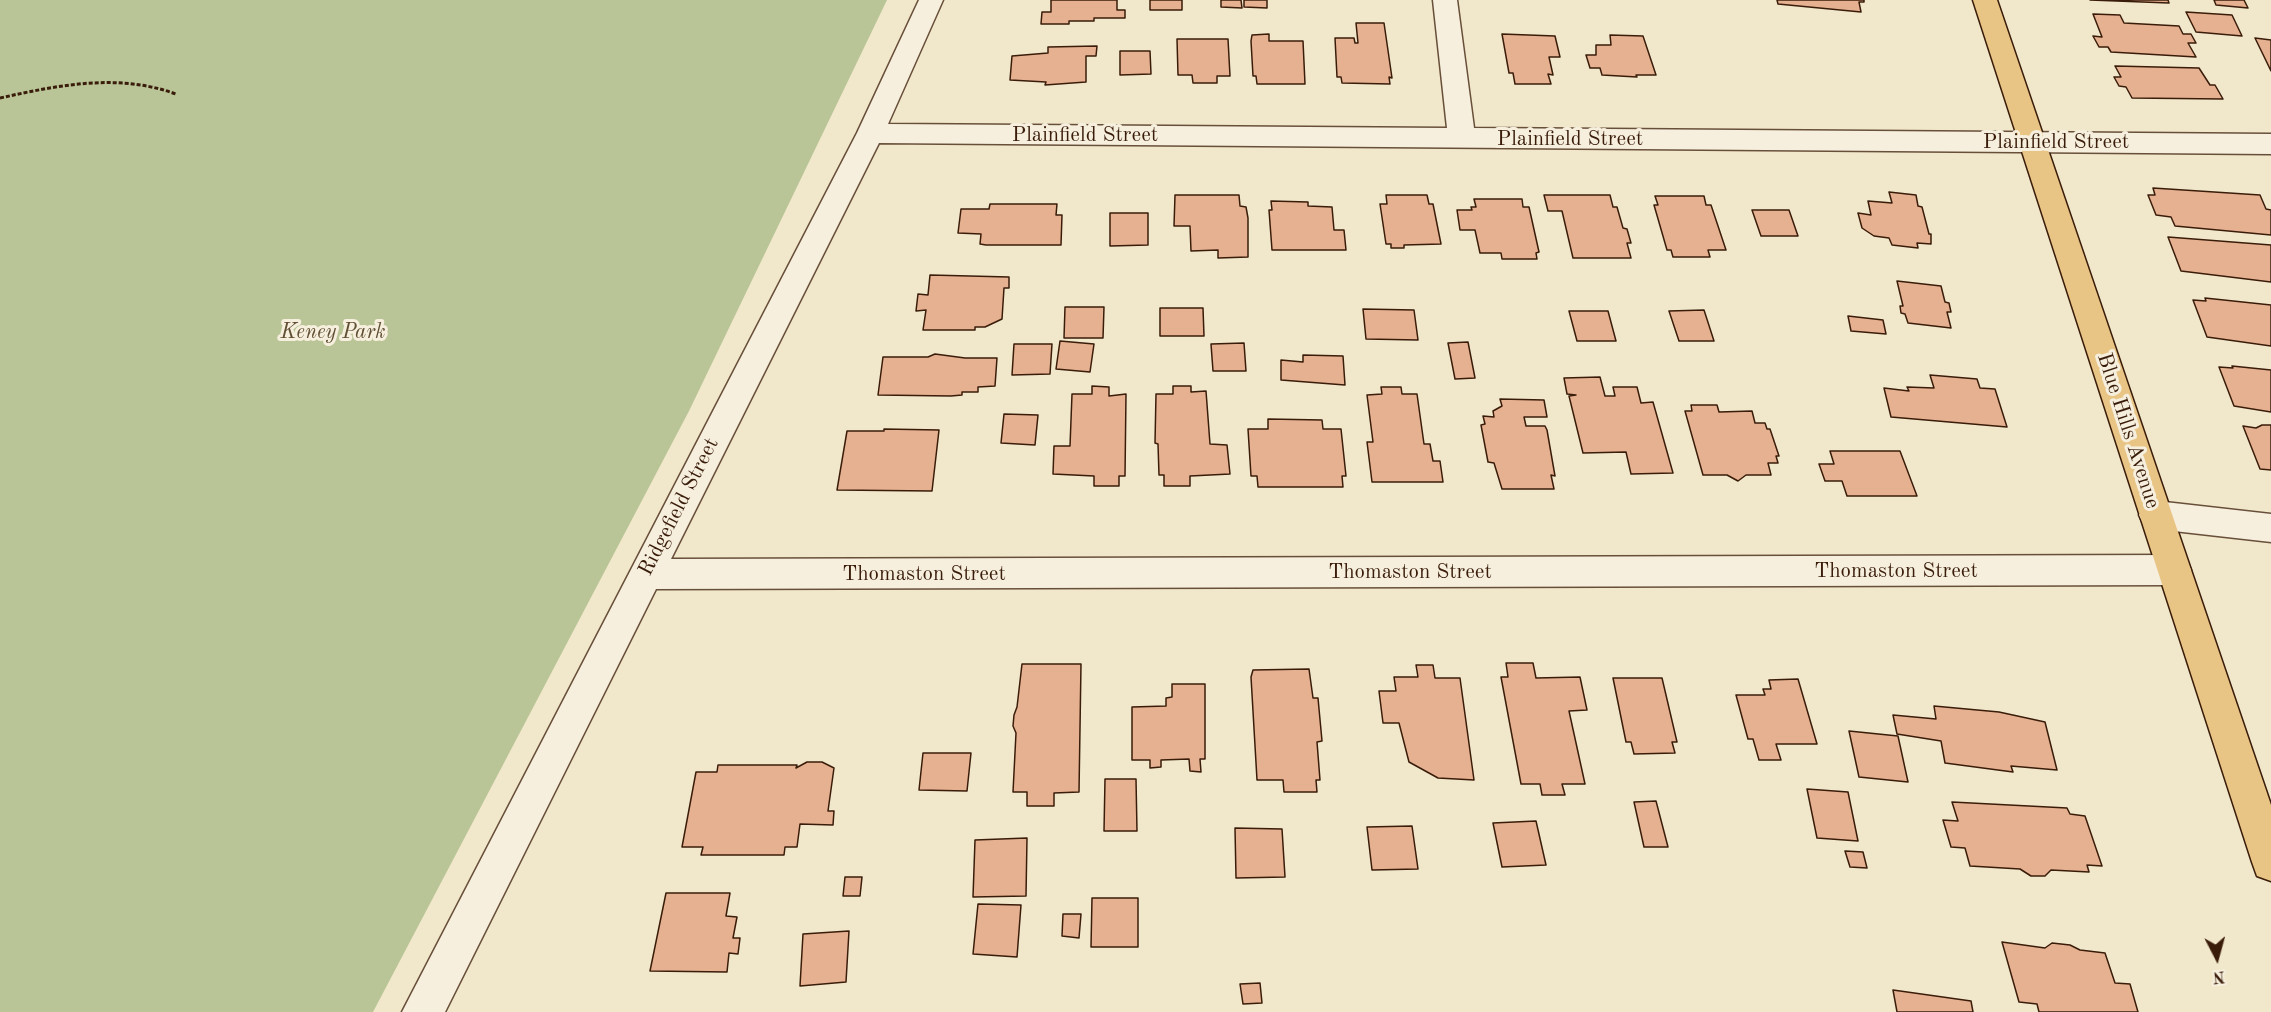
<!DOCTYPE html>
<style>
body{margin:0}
#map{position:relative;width:2271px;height:1012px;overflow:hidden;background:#f1e7ca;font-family:"Old Standard TT",serif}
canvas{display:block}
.north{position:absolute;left:2187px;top:928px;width:60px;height:60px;-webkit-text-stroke:4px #f6efdd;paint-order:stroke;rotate:174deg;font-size:16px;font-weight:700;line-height:24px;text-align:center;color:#3a1c0a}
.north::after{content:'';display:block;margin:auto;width:21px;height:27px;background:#3a1c0a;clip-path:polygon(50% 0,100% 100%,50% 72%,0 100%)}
</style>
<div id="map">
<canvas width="2271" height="1012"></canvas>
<div class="north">N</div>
</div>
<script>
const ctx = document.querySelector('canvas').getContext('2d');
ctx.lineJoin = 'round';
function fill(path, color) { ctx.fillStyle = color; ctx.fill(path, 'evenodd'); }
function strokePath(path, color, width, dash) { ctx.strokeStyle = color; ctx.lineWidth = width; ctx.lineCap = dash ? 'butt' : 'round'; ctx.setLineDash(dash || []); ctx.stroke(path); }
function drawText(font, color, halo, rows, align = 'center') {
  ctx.font = font + ' "Old Standard TT",serif'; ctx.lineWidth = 6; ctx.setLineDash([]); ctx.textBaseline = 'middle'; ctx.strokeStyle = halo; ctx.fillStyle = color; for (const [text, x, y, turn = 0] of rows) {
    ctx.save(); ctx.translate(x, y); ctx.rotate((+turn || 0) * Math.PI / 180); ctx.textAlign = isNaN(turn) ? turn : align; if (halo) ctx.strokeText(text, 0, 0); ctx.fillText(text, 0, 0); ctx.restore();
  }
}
const green = new Path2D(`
 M0 0H887L689 411 373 1012H0Z`);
const building = new Path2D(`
 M1051 0H1117V10H1125V18H1094V21H1069V24H1041L1042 12H1051Z
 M1150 0H1182V10H1150Z
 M1221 0H1241L1242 8 1221 7Z
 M1244 0H1267V8L1244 7Z
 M1777 0H1864V2H1859L1861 12 1778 4Z
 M2090 0H2168L2169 3Z
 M2214 0H2244L2248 8 2216 5Z
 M2186 12 2232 15 2242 36 2196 32Z
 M2093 14 2120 15 2124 23 2179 26 2183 34H2191L2196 43H2188L2196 57 2111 52 2108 47H2099L2093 36 2102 37Z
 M1356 23H1384L1392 78 1389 77 1390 84 1342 83 1341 77H1337L1335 38H1354L1355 43H1358Z
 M1269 34V41H1303L1305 84H1257L1256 76H1253L1251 41 1252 35Z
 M1502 34 1555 36 1560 57H1549L1553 75 1548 74 1551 84H1515L1513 73H1509Z
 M1610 35 1643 36 1656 75H1636L1637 77 1602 75 1600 68H1590L1586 55H1596V45H1611Z
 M2255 38 2271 40V71Z
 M1177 39H1228L1230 76H1217V83H1193L1192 75H1178Z
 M1097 46 1096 56H1086V82L1045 85 1046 82 1010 80 1012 56 1048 53V47Z
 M1120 51H1150L1151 74 1120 75Z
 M2115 66 2199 68 2210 85H2215L2223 99 2132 98 2126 87 2119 86 2114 77H2121Z
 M2153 188 2260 195 2266 209 2271 210V235L2175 226 2171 217 2156 215 2148 195H2155Z
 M1889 192 1916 195 1918 206 1922 207 1929 234H1931V244L1917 243 1918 248 1892 245 1889 238 1874 236 1862 228 1858 213 1871 215 1868 201 1892 203Z
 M1175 195H1239L1240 206 1246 207 1248 218V257L1218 258V250L1191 251 1190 226H1174Z
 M1386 195H1427L1429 204H1433L1441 244 1404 245V248H1391V244H1386L1380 204H1387Z
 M1544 195H1610L1613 207H1617L1623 228 1627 229 1631 243H1627L1631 258H1573L1562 211H1548Z
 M1655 196H1704L1706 205H1711L1726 250H1708L1710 257H1673L1671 250H1667L1654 205H1658Z
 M1474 199H1522L1523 207H1529L1539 252 1536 253 1537 259H1502L1501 253H1480L1475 230H1460L1457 210H1472L1471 207H1476Z
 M1271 201 1308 202V206L1332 207 1334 230H1344L1346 250H1272L1269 210H1272Z
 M990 204H1057L1056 215H1062L1061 245H986L980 244 981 234 958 233 961 209H989Z
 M1752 210H1789L1798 236H1761Z
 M1110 213H1148V245L1110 246Z
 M2168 237 2271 245V282L2181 271Z
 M930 275 1009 277V288H1004L1002 319 985 327H975V330H923L926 310 916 311 918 294 928 295Z
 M1897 281 1941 286 1945 302 1949 303 1951 312H1947L1951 328 1908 323 1905 314 1901 313 1900 306H1903Z
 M2205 298 2271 305V346L2207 337 2193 300 2206 301Z
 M1065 307H1104L1103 338H1064Z
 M1160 308H1203L1204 336H1160Z
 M1363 309 1414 310 1418 340 1366 339Z
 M1704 310 1714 341H1679L1669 311Z
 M1569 311H1608L1616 341H1577Z
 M1848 316 1883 320 1886 334 1851 331Z
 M1060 341 1094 344 1090 372 1056 369Z
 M1468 342 1475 378 1455 379 1448 343Z
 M1244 343 1246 371H1213L1211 344Z
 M1014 344H1052L1050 374 1012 375Z
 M935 354 965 358H997L995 386 978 387V392H962V395L951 396 878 395 883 357H928Z
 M1303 355 1343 356 1345 385 1281 380V360L1303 362Z
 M2232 366 2271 370V412L2234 406 2219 367 2233 368Z
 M1930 375 1977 379 1980 388 1995 389 2007 427 1891 417 1884 388 1909 391 1907 387 1934 388Z
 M1600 377 1605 396H1615L1613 387H1637L1641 403 1653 402 1673 473 1631 474 1626 452 1583 453 1569 396 1576 395 1567 394 1564 378Z
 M1092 386 1109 387V396L1126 394 1125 476H1119V486H1094V476L1053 474 1054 446H1070L1072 394H1092Z
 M1173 386H1191V392L1206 391 1210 444 1227 445 1230 474 1190 476V486H1164V475H1159L1158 444 1155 443 1156 394H1173Z
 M1381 387H1401L1402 394H1417L1424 444H1430L1433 461H1440L1443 482H1372L1367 442H1373L1367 395 1382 394Z
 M1500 399 1544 400 1547 417H1524L1526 426H1545L1547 430 1555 476 1551 475 1554 489H1502L1494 463 1488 462 1481 425 1485 424 1483 416 1494 417 1493 411 1502 406Z
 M1691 405H1717L1719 412 1752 411 1755 423H1765L1767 429H1770L1779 456H1776L1778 463H1768L1771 475H1746L1738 481 1727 475H1703L1685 411H1692Z
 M1004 414 1038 415 1035 445 1001 443Z
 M1268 419 1322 420 1323 429H1341L1346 476H1342L1343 487H1258L1257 476H1251L1248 429H1268Z
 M2262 425H2271V470L2260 469 2243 426 2256 428Z
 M884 429 939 430 932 491 837 490 847 431H884Z
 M1830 451H1900L1917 496H1847L1842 481H1825L1819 464H1834Z
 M1506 663H1533L1536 678 1580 677 1587 710 1569 711 1585 784H1562L1565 795H1542L1540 784H1521L1501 677H1508Z
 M1022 664H1081L1079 792 1054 793V806H1027V792H1013L1016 733 1013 726 1014 715 1017 707Z
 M1416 665H1433L1435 678H1460L1474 780 1438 778 1409 762 1399 723H1383L1379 691H1396L1394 677H1418Z
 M1309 669 1313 698H1318L1322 741 1317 742 1320 780H1316L1317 792H1284L1283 780H1257L1251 677 1253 670Z
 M1613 678H1662L1677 742H1672L1675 753 1634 754 1631 742H1626Z
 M1798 679 1817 744H1776L1781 760H1759L1753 739H1748L1736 695H1765L1763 689H1771L1769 680Z
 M1172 684H1205V759H1200L1201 772 1190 771 1189 759 1161 760V767L1150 768V760H1132V707L1166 706V698L1172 697Z
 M1934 706 1999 712 2045 722 2057 770 2011 766 2013 772 1945 763 1941 741 1897 734 1893 715 1936 719Z
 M1849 731 1898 736 1908 782 1859 777Z
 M923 753H971L967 791 919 790Z
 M807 762H822L834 768 828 811H834L833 825 800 824 797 847H785L784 855H701L703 847H682L696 772H717L718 765H797L796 768Z
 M1105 779H1136L1137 831H1104Z
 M1807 789 1848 792 1858 841 1817 838Z
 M1656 801 1668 847H1644L1634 802Z
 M1952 802 2067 808 2070 814 2085 816 2102 866 2087 865 2089 872 2051 870 2045 876H2031L2020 869 1970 866 1965 848 1951 847 1943 820 1958 821Z
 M1536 821 1546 865 1502 867 1493 823Z
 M1412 826 1418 869 1372 870 1367 827Z
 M1235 828 1282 829 1285 877 1236 878Z
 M1027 838 1026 896 973 897 975 840Z
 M1845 851 1863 852 1867 868 1850 867Z
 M845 877H862L860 896H843Z
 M666 893H730L726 916 737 917 733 938H740L738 954 729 953 727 972 650 971Z
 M1092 898H1138V947H1091Z
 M978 904 1021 905 1017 957 973 954Z
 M1063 914H1081L1079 938 1062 936Z
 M849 931 846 982 800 986 803 934Z
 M2002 942 2045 948 2052 943 2070 945 2080 950 2105 953 2115 983 2130 984 2138 1012H2039L2037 1004 2019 1002Z
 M1260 983 1262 1003 1243 1004 1240 984Z
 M1893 990 1971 1001 1973 1012H1897Z`);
const path = new Path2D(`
 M0 98C59 85 118 73 176 94`);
const minor = new Path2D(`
 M919 0H943L888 124 1447 128 1433 0H1457L1474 128 2271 134V154L879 143 671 559 2174 555 2186 559 2191 570 2186 581 2174 585 656 589 445 1012H402L857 133Z
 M2156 501 2271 514V542L2156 529 2144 525 2139 515 2144 505Z`);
const major = new Path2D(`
 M1973 0H1997L2271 805V881L2257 876 2252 862Z`);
const streetNames = [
 ["Plainfield Street",1085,135],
 ["Plainfield Street",1570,139],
 ["Plainfield Street",2056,142],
 ["Blue Hills Avenue",2128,431,72],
 ["Ridgefield Street",679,507,-63],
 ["Thomaston Street",1896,571],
 ["Thomaston Street",1410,572],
 ["Thomaston Street",924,574]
];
const parkNames = [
 ["Keney Park",333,332]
];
fill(green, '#b9c597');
fill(building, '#e6b190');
strokePath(building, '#3a1c0a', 1.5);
strokePath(minor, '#684f3a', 3);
strokePath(major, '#3a1c0a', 3);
strokePath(path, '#3a1c0a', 3, [4, 2]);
fill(minor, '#f6efdd');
fill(major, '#e8c485');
drawText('21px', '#3a1c0a', '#f6efdd', streetNames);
drawText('italic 21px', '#604f34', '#f6efdd', parkNames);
</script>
